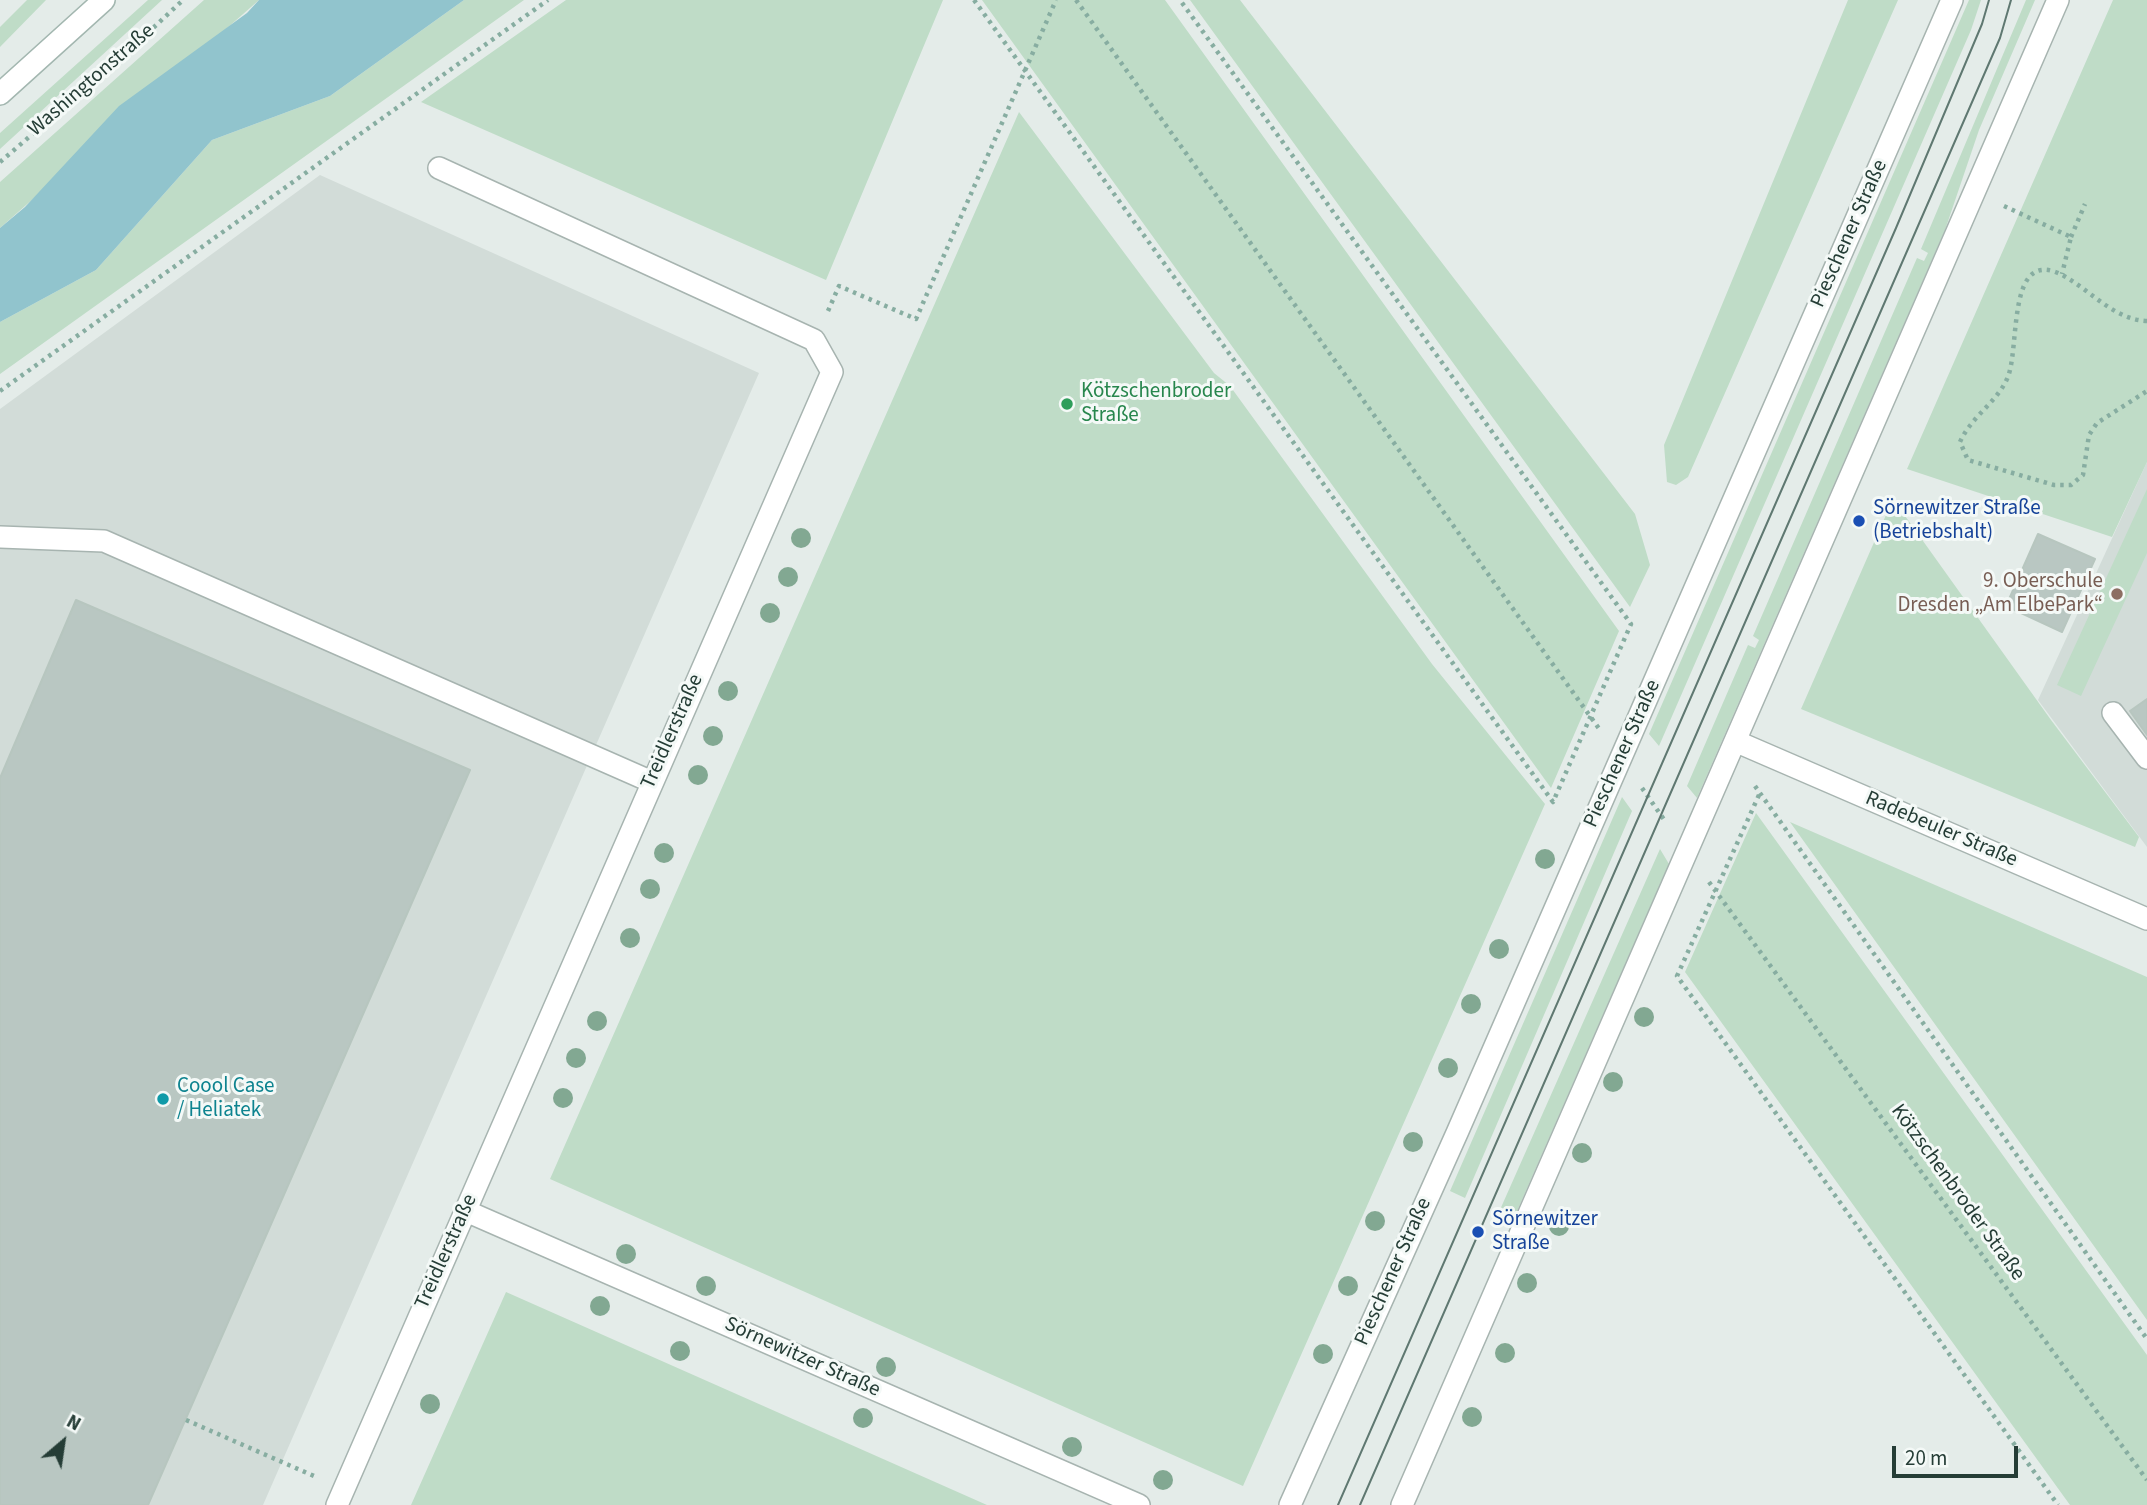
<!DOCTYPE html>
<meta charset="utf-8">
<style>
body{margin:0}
#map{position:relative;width:2147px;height:1505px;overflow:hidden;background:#e4ece9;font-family:"Source Sans 3",sans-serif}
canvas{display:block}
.north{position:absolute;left:28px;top:1407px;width:70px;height:70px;-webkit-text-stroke:5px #f4f9f7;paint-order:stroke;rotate:29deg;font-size:19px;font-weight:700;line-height:28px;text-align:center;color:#253d36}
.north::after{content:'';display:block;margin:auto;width:24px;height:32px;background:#253d36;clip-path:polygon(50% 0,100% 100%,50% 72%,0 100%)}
.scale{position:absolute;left:1892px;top:1446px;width:126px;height:32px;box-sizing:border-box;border:4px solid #253d36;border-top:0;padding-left:9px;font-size:21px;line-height:24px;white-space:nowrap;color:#253d36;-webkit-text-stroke:5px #f4f9f7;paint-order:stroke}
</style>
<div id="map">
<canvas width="2147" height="1505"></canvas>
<div class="north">N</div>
<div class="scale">20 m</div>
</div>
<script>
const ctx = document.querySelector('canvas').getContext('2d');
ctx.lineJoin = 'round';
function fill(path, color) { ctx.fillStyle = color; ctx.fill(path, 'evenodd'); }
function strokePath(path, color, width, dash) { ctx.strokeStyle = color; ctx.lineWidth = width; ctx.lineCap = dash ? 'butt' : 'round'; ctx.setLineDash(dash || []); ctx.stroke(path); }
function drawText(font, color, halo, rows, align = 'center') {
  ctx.font = font + ' "Source Sans 3",sans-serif'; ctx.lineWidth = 6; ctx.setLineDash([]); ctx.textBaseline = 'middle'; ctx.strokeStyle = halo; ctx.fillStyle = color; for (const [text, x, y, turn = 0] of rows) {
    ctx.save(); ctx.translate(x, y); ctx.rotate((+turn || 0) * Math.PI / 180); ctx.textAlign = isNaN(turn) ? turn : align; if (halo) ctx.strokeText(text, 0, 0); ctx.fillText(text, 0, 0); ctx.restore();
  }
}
const built = new Path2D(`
 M320 175 759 373 263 1505H0V409Z
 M2147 462V847L2038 700Z`);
const green = new Path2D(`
 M27 0H46L0 47V27Z
 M148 0H162L0 149V133Z
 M204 0H259L0 228V182Z
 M464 0H524L0 374V322L96 270 212 140 330 96Z
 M566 0H943L826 280 421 102Z
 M982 0H1165L1619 631 1551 788Z
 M1190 0H1240L1635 514 1650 565 1630 607Z
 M1848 0H1898L1688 477 1676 485 1667 482 1664 445Z
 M1969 0H1981L1971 30 1659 746 1649 734Z
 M2026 0H2035L1979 130 1945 230 1697 798 1687 786 1748 645 1755 648 1759 640 1753 636 1917 258 1924 261 1928 253 1921 249Z
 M2113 0H2147V462L2112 537 1907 469Z
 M1019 112 1214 373 1230 386 1432 664 1545 804 1243 1486 550 1179Z
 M2147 489V553L2081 696 2057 685Z
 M1893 499 2051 720 2139 837 2135 847 1801 709Z
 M1622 797 1632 811 1465 1198 1450 1191Z
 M1756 813 2147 1355V1505H2070L1685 972Z
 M1790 822 2147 977V1320Z
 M1660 849 1669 864 1514 1218 1499 1212Z
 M506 1292 987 1505H411Z`);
const water = new Path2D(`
 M259 0H464L330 96 212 140 96 270 0 322V228L25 207 119 106 247 13Z`);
const building = new Path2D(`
 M2038 534 2095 559 2062 632 2006 606Z
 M76 600 470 770 148 1505H0V778Z
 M2147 699V735L2130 711Z`);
const path = new Path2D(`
 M974 0 1553 802 1631 624 1180 0
 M1076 0 1600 730
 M0 162 120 59 183 0
 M2004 206 2071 237 2062 274
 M2071 237 2085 204
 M828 311 839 286 916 319 1056 0
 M2147 321C2115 320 2091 291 2064 276 2005 243 2021 350 2007 379 1996 403 1971 417 1960 442L1968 460 2054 485H2071L2083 475 2089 435 2097 423 2147 391
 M0 391 548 0
 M1755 786 2147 1339
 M1642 788 1665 821
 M1759 795 1677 976 2058 1505
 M1709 882 2147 1480
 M186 1420 314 1476`);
const lane = new Path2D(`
 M0 537 104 541 652 782
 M2113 713 2147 758`);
const street = new Path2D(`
 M1735 741 2147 919
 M466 1211 1139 1505
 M337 1505 832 372 814 340 439 168
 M1290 1505 1457 1133 1952 0
 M1402 1505 2058 0`);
const secondary = new Path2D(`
 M0 94 104 0`);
const tram = new Path2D(`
 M1338 1505 1896 228 1982 24 1989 0
 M1360 1505 2000 38 2011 0`);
const trees = [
 [801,538],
 [788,577],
 [770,613],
 [728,691],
 [713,736],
 [698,775],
 [664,853],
 [1545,859],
 [650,889],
 [630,938],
 [1499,949],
 [1471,1004],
 [1644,1017],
 [597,1021],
 [576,1058],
 [1448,1068],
 [1613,1082],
 [563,1098],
 [1413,1142],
 [1582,1153],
 [1375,1221],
 [1559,1226],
 [626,1254],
 [1527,1283],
 [706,1286],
 [1348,1286],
 [600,1306],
 [680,1351],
 [1505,1353],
 [1323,1354],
 [886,1367],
 [430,1404],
 [1472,1417],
 [863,1418],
 [1072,1447],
 [1163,1480]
];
const markers = [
 [1067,404,7,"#2e9e5b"],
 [1859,521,7,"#1a4fb4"],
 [2117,594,7,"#8d6e63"],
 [163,1099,7,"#0f9aa8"],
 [1478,1232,7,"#1a4fb4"]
];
const streetNames = [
 ["Washingtonstraße",92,81,-41],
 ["Pieschener Straße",1850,234,-66],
 ["Treidlerstraße",673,732,-66],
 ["Pieschener Straße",1623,754,-66],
 ["Radebeuler Straße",1941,830,23],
 ["Kötzschenbroder Straße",1957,1193,54],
 ["Treidlerstraße",447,1252,-66],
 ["Pieschener Straße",1394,1272,-66],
 ["Sörnewitzer Straße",802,1358,24]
];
const leisureNames = [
 ["Kötzschenbroder",1081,392],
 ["Straße",1081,416]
];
const transitNames = [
 ["Sörnewitzer Straße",1873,509],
 ["(Betriebshalt)",1873,533],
 ["Sörnewitzer",1492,1220],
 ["Straße",1492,1244]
];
const educationNames = [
 ["9. Oberschule",2103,582],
 ["Dresden „Am ElbePark“",2103,606]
];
const cultureNames = [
 ["Coool Case",177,1087],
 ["/ Heliatek",177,1111]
];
fill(built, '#d2dcd8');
fill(green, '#bfdcc7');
fill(water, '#91c4cd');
fill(building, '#b9c7c2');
strokePath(building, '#b7c6bf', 2);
strokePath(lane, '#a7b4b0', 24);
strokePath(street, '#a7b4b0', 24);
strokePath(secondary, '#a3b7b0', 24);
strokePath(path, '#87ada1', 4.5, [3.5, 5]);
strokePath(lane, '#fff', 21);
strokePath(street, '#fff', 21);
strokePath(secondary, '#fff', 21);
strokePath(tram, '#5f7871', 2);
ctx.fillStyle = '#82a892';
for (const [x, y] of trees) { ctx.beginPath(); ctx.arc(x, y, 10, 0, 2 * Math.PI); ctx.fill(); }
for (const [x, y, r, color] of markers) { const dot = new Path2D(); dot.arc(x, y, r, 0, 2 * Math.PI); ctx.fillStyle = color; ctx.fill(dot); strokePath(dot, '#f4f9f7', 2.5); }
drawText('21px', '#253d36', '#f4f9f7', streetNames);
drawText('21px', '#27864d', '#f4f9f7', leisureNames, 'left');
drawText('21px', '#164399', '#f4f9f7', transitNames, 'left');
drawText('21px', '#785e54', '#f4f9f7', educationNames, 'right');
drawText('21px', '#0d838f', '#f4f9f7', cultureNames, 'left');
</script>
